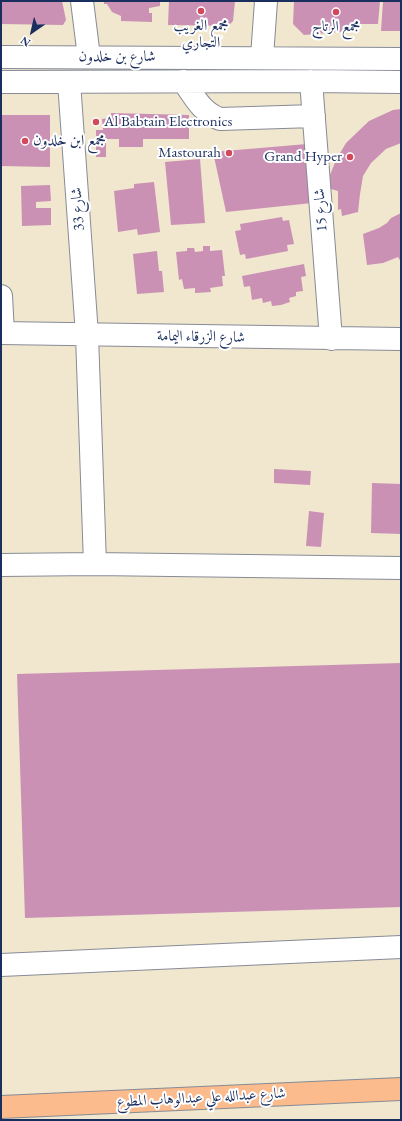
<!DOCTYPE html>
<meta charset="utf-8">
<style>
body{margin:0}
#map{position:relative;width:402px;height:1121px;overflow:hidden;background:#f0e7ce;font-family:"EB Garamond",serif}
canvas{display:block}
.frame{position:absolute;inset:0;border:2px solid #1b2f5e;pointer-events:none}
.north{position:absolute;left:12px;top:12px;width:40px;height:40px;-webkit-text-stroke:3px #fff;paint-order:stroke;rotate:214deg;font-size:11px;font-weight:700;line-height:16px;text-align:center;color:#1b2f5e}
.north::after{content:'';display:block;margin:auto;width:14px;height:18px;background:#1b2f5e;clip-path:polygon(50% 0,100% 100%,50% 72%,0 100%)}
</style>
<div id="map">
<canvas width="402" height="1121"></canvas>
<div class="frame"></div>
<div class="north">N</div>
</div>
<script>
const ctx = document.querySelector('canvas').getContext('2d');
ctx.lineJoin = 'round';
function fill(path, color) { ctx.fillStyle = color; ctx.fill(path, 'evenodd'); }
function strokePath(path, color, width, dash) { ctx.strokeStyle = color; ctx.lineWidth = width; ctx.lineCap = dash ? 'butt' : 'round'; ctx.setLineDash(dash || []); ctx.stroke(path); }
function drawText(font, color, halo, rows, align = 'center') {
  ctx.font = font + ' "EB Garamond",Amiri,serif'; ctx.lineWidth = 4; ctx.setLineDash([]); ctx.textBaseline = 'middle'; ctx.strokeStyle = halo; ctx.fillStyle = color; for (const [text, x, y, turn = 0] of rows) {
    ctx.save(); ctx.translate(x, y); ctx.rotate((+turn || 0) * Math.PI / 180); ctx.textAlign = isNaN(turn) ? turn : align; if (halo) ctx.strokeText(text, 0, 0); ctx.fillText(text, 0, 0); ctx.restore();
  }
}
const building = new Path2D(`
 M1 1H62L66 20 63 25 1 24Z
 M104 1H160V6L149 8V13H152V22L121 21V16L112 12 107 4H104Z
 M169 1H235L233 21 228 26 168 25Z
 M294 1H380L378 24H357L350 31 304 35 293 24Z
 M383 1H401V31H381Z
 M401 109V143L386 149 371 163 363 176 360 194 358 212 342 216 341 209 338 210V191L331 189 330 175 336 160 346 143 369 121 393 110Z
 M111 113 189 115V139H143V147H119V139H106V157H96V130H103L102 119 111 118Z
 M1 115H50V167L1 166Z
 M307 144 312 203 226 212 213 152Z
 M200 159 205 223 171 225 165 162Z
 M154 182 160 232 138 235 137 229 118 232 114 191 134 188V184Z
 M50 185 51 201 36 202V208H51V225L22 226 21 186Z
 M401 213V262L398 257 383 263 367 265 363 234 379 228 387 223 391 218Z
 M282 217 283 221 289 220 294 244 287 245 288 251 246 259 245 254 240 255 235 231 241 230 240 224Z
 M203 246H210V251L222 250 225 276H222L223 286 210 288 211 292 195 293V288L184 289 182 279 179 280 176 252 187 251V248H194L195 252 203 251Z
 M157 251 159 271H162L164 292 137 294 133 254Z
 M304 264 306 276 301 277 303 291 296 292V296L289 298 290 302 281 305 272 306 271 301 263 303 262 298 252 300 250 286 244 287 242 276Z
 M274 469 311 471 310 485 274 483Z
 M372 483 401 484V534L371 533Z
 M309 511 324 513 321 547 306 546Z
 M401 663V907L25 918 17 674Z`);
const minor = new Path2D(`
 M82 1 89 57
 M1 57 401 59
 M262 57 266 1
 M183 81C195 97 201 112 220 119L314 116
 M311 81 331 339
 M1 82 311 81 401 82
 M69 82 87 335 95 564
 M1 296 3 333
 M1 333 401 339
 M1 565 95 564 401 568
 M1 965 401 947`);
const major = new Path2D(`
 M1 1107 401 1089`);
const markers = [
 [201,11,4,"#d1495b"],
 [336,12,4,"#d1495b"],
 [96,122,4,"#d1495b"],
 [25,141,4,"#d1495b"],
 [229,153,4,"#d1495b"],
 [350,157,4,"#d1495b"]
];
const poiNames = [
 ["مجمع الغريب",201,26],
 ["التجاري",201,43],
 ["مجمع الرتاج",336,27],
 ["Al Babtain Electronics",104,122,"left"],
 ["مجمع ابن خلدون",33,141,"left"],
 ["Mastourah",221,153,"right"],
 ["Grand Hyper",342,157,"right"]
];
const streetNames = [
 ["شارع بن خلدون",117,57],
 ["شارع 33",78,209,-94],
 ["شارع 15",321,210,-94],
 ["شارع الزرقاء اليمامة",201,337,1],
 ["شارع عبدالله علي عبدالوهاب المطوع",201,1098,-3]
];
fill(building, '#ca91b5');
strokePath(minor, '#868b96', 24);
strokePath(major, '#868b96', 24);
strokePath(minor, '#fff', 22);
strokePath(major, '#fbbb8c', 22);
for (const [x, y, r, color] of markers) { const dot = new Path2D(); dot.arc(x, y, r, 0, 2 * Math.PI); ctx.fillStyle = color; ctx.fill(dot); strokePath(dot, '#fff', 1.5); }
drawText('15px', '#1b2f5e', '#fff', poiNames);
drawText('15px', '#1b2f5e', '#fff', streetNames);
</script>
